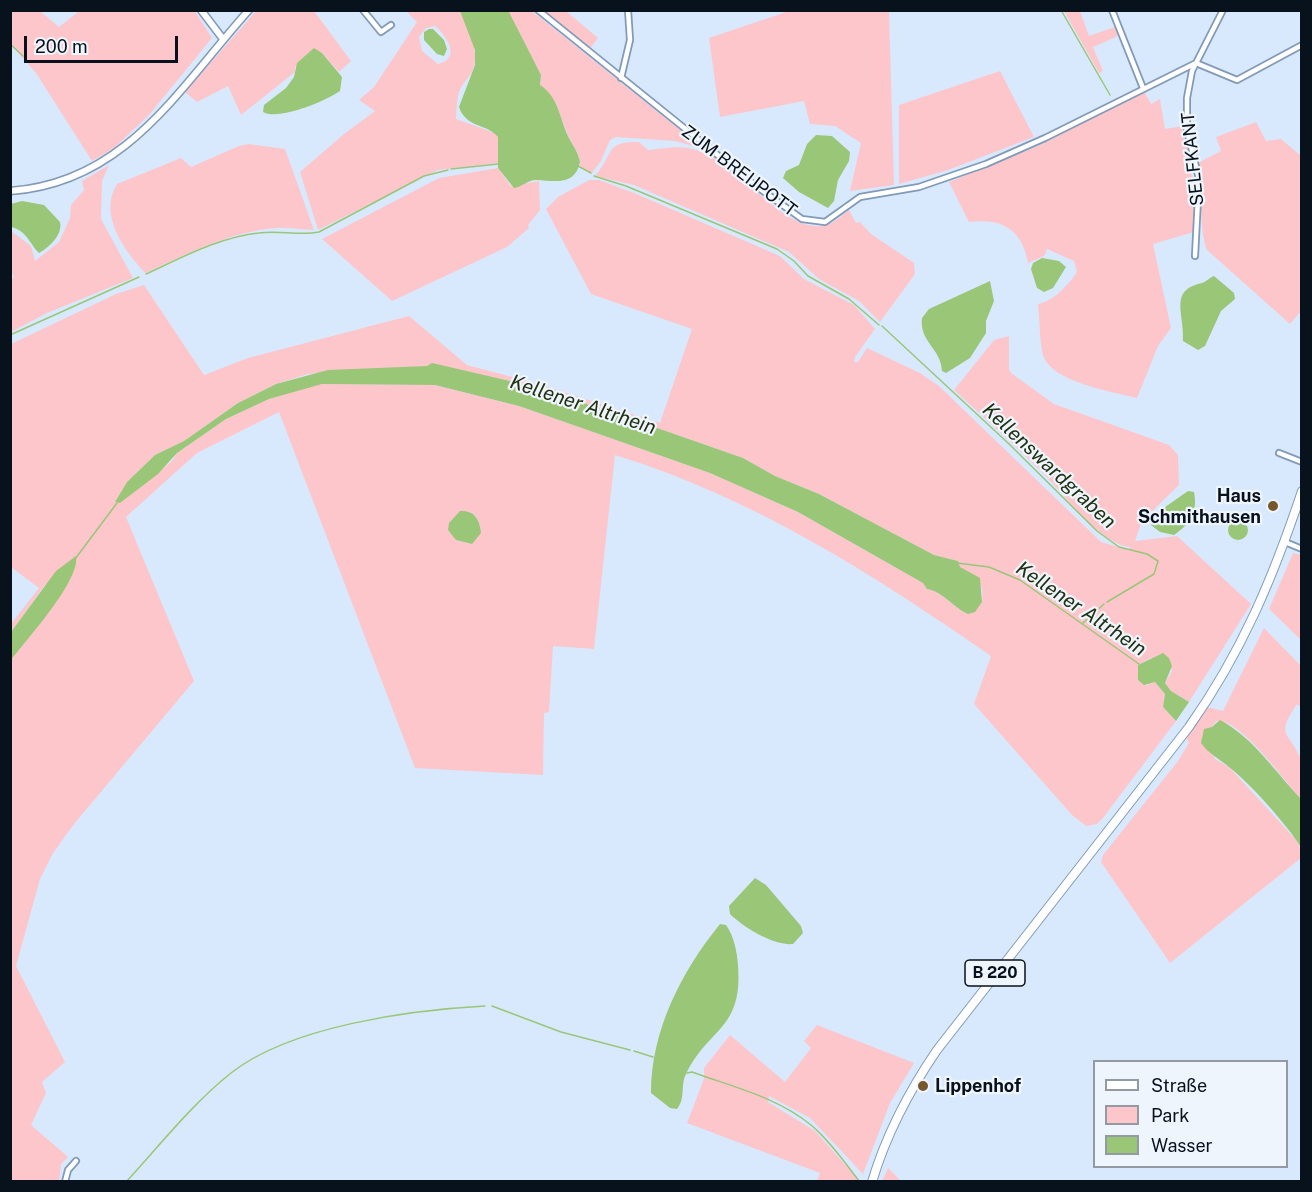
<!DOCTYPE html>
<meta charset="utf-8">
<style>
body{margin:0}
#map{position:relative;width:1312px;height:1192px;overflow:hidden;background:#d8e9fd;font-family:"Public Sans",sans-serif}
canvas{display:block}
.frame{position:absolute;inset:0;border:12px solid #08121d;pointer-events:none}
.legend{position:absolute;left:1093px;top:1060px;width:195px;height:108px;box-sizing:border-box;background:#eff5fc;border:2px solid #939aa3;margin:0;padding:8px 10px;list-style:none;font-size:18px;color:#08121d}
.legend li{display:flex;align-items:center;gap:12px;height:30px}
.legend b{width:30px;border:2px solid #939aa3}
.scale{position:absolute;left:24px;top:36px;width:154px;height:27px;box-sizing:border-box;border:3px solid #08121d;border-top:0;padding-left:8px;font-size:18px;line-height:21px;white-space:nowrap;color:#08121d;-webkit-text-stroke:4px #eff5fc;paint-order:stroke}
</style>
<div id="map">
<canvas width="1312" height="1192"></canvas>
<div class="frame"></div>
<ul class="legend">
<li><b style="height:8px;background:#fff"></b>Straße</li>
<li><b style="height:16px;background:#fdc6cb"></b>Park</li>
<li><b style="height:16px;background:#9ac678"></b>Wasser</li>
</ul>
<div class="scale">200 m</div>
</div>
<script>
const ctx = document.querySelector('canvas').getContext('2d');
ctx.lineJoin = 'round';
function fill(path, color) { ctx.fillStyle = color; ctx.fill(path, 'evenodd'); }
function strokePath(path, color, width, dash) { ctx.strokeStyle = color; ctx.lineWidth = width; ctx.lineCap = dash ? 'butt' : 'round'; ctx.setLineDash(dash || []); ctx.stroke(path); }
function drawText(font, color, halo, rows, align = 'center') {
  ctx.font = font + ' "Public Sans",sans-serif'; ctx.lineWidth = 4.5; ctx.setLineDash([]); ctx.textBaseline = 'middle'; ctx.strokeStyle = halo; ctx.fillStyle = color; for (const [text, x, y, turn = 0] of rows) {
    ctx.save(); ctx.translate(x, y); ctx.rotate((+turn || 0) * Math.PI / 180); ctx.textAlign = isNaN(turn) ? turn : align; if (halo) ctx.strokeText(text, 0, 0); ctx.fillText(text, 0, 0); ctx.restore();
  }
}
const green = new Path2D(`
 M11 10 40 11 59 27 79 11H195L212 38 149 115 114 148 92 161 36 73 11 45Z
 M256 11H314L351 61 339 72 322 53 312 50 295 67V72L241 115 228 86 197 102 185 92Z
 M406 11H460C468 26 479 48 474 66 472 75 466 79 462 86 456 95 457 109 456 119L495 133 498 137 499 163 438 170 318 230 300 172 344 134 375 111 359 100 374 87 417 22ZM435 26C448 37 461 59 438 64L422 51 419 37 426 28Z
 M507 11H532L699 145 697 147 675 141 616 137 610 140 601 161 591 174 580 166C581 153 572 146 568 135 560 117 557 97 540 86L541 75Z
 M541 11H566L598 38 589 50Z
 M789 11H889L894 185 850 191 861 143 835 126 810 124 804 101 720 117 709 38Z
 M1064 11H1080L1089 36 1115 27 1118 35 1116 37 1093 47 1103 71 1099 73Z
 M1000 71 1034 137 948 170 899 184V105Z
 M1144 91 1151 104 1160 99 1165 129 1183 126C1191 162 1196 194 1194 232L1153 244 1171 328 1158 346 1137 398C1113 392 1051 382 1043 355 1039 340 1040 320 1038 304 1054 301 1068 285 1077 272L1074 261 1047 249 1044 256 1028 263C1022 229 1002 218 969 222L949 182 1038 146Z
 M1256 122 1266 141 1281 139 1301 156V311L1290 324 1207 250C1200 237 1201 183 1198 163L1221 151 1216 137Z
 M639 142 648 150C677 147 686 143 717 159 745 175 786 230 821 226 831 226 841 216 849 210L856 223 860 222 871 234 914 263 915 274 880 322 859 301 819 279 789 252 634 185 595 176C615 152 604 142 639 142Z
 M249 144 285 149 314 230C301 230 289 227 277 228 231 231 187 254 145 273 124 250 98 215 117 184L181 158 191 167 239 146Z
 M109 165 102 181 101 219 133 278 47 313 11 332V280L14 277 11 271V231L31 246 35 261 59 242 70 218 71 205 84 190 82 181Z
 M498 168 511 186 539 181 540 210 528 225 529 228 507 247 392 301 322 239 439 178Z
 M589 180H599L634 193 780 256 804 279 854 305 875 329 855 357 854 362H858L867 348 920 373 939 386 1101 542 1129 550 1130 547C1099 544 1064 494 1043 473 1014 445 984 417 954 390L994 340 1009 336V369L1011 373 1054 404 1169 445 1178 455 1179 485 1142 521 1135 541 1177 536 1251 604 1189 702 1171 691 1165 683 1172 671 1169 658H1151L1138 665V680L1146 685 1155 682 1165 694 1163 707 1176 721 1103 818 1097 824 1086 826 1072 815 974 704 991 656C871 573 756 499 615 455L594 649 553 646 549 712 544 713 543 775 415 768 279 412 197 453 126 517 194 681 74 824 53 853 40 879 16 966 65 1062 42 1082 46 1093 31 1125 68 1157 61 1164 59 1182 11 1181 10 660 57 600 72 574 45 585 11 632V624L39 588 11 567V344L116 294 144 285 204 375 248 358 409 316 467 365 539 384 660 423 692 329 591 294 546 209 558 197ZM432 364 510 381 600 408 743 458 775 476 819 494 934 555 958 561 960 567C975 577 985 580 982 602L968 614C954 608 942 591 927 589L923 583 798 512 710 473 519 406 435 385 322 384 301 389 269 399 226 419 177 453 172 461 120 503 117 499 127 482 155 455 184 441 238 403 276 384 308 374 427 366ZM470 512 476 516 480 526 472 544 456 540Z
 M1293 553 1301 555V640L1269 609Z
 M1264 628 1301 666V707L1297 704C1274 738 1290 730 1301 760 1305 770 1301 788 1301 799 1285 782 1241 719 1217 721L1202 737 1215 759 1229 767 1299 843 1301 858 1170 963 1101 862 1103 855 1178 761 1189 743 1186 737 1207 707 1223 711Z
 M817 1025 914 1063 890 1103 863 1174 810 1118 769 1096 768 1102 815 1131 860 1181H817L820 1173 687 1123 704 1079V1068L730 1035 785 1082 811 1048 804 1041Z
 M888 1168 901 1181H882Z`);
const water = new Path2D(`
 M460 11 509 12 541 75 540 85C558 96 560 119 568 136 572 145 578 151 580 162 575 186 555 181 537 180 529 179 522 187 514 188L498 168V137C486 123 466 128 459 107L475 65V50Z
 M429 29H433L444 40 447 49 444 56 437 54 424 40V32Z
 M314 48 322 53 342 77 340 91C326 101 278 121 263 112L264 105 286 88 294 77 297 63Z
 M816 135 832 136 850 152 849 161 838 180 834 201 828 208 799 192 783 178 786 171 799 165 807 144Z
 M22 201 44 205 60 222C63 234 50 247 39 253 29 243 27 231 11 227V204Z
 M1042 258 1059 261 1066 267 1053 288 1044 292 1037 288 1031 269 1033 263Z
 M1214 276 1234 293 1235 299 1221 311 1205 346 1198 350 1183 341C1185 314 1168 290 1202 283 1206 282 1209 278 1214 276Z
 M990 281 994 301 986 321V333L970 358 946 373 942 371C941 348 919 342 922 318L929 309Z
 M432 363 510 381 600 408 743 458 775 476 819 494 934 555 958 561 960 567 980 578 982 602 975 612 968 614C954 608 942 591 927 589L923 583 798 512 710 473 519 406 435 385 322 384 269 399 226 419 177 453 158 474 120 503 115 502 127 482 155 455 184 441 238 403 276 384 328 370 427 366Z
 M1188 491 1194 492C1198 512 1190 524 1174 535L1160 532 1151 525 1158 512Z
 M460 511C475 510 480 520 481 533L472 544 456 540 448 530 449 523Z
 M1228 530a10 10 0 1 1 20 0a10 10 0 1 1-20 0Z
 M76 556C81 580 26 640 11 660V632L56 571Z
 M1163 653 1169 658 1172 666 1165 683 1171 691 1189 702 1176 721 1163 707 1165 694 1155 682 1144 685 1138 680V665Z
 M1220 720C1254 738 1275 772 1301 799V847C1288 826 1249 782 1229 767 1218 758 1209 754 1201 743L1204 729 1212 727Z
 M755 878 766 885 801 926 803 933 793 944C774 946 743 927 730 914L729 906Z
 M720 924 726 925C734 936 737 952 738 965 743 1030 709 1027 686 1074 680 1086 686 1098 677 1109L670 1108 651 1093C651 1031 681 972 720 924Z`);
const stream = new Path2D(`
 M1061 10 1110 95
 M10 44 23 56
 M578 166 591 173
 M451 169 498 164
 M594 176 626 186 777 249 794 261 808 276 849 299 879 325
 M146 274C181 258 219 237 259 233 279 230 299 236 319 232L424 176 448 170
 M882 326 1008 443 1097 531 1119 547 1147 554 1158 561 1154 574 1107 602
 M10 335 139 277
 M75 559 117 503
 M957 563 989 567 1020 580 1139 664
 M1083 623 1104 604
 M492 1006 561 1032 630 1050
 M634 1051 653 1057
 M687 1073 692 1072C733 1087 777 1097 811 1125 830 1141 845 1163 860 1182
 M126 1182C160 1145 192 1104 231 1073 291 1026 410 1010 485 1006`);
const minor = new Path2D(`
 M363 10 381 32 391 25
 M538 10 756 186 802 219 825 222 860 197 919 187 986 164 1045 138 1196 63
 M1112 10 1143 88
 M1196 63 1237 80 1302 45
 M621 78 630 40 628 10
 M1195 256 1199 179 1187 130V98L1192 71 1223 10
 M1279 453 1302 462
 M1285 542 1302 549
 M65 1182 68 1170 76 1161`);
const tertiary = new Path2D(`
 M201 10 223 39
 M10 191C126 183 179 88 249 10`);
const primary = new Path2D(`
 M872 1182C886 1135 909 1091 937 1050L1189 727C1242 652 1273 578 1302 491`);
const markers = [
 [1273,506,6,"#77572d"],
 [923,1086,6,"#77572d"]
];
const shields = [
 [995,973,60]
];
const shieldNames = [
 ["B 220",995,973]
];
const streetNames = [
 ["SELFKANT",1193,159,-96],
 ["ZUM BREIJPOTT",739,171,37]
];
const poiNames = [
 ["Haus",1261,496],
 ["Schmithausen",1261,517],
 ["Lippenhof",935,1086,"left"]
];
const waterNames = [
 ["Kellener Altrhein",583,405,18],
 ["Kellenswardgraben",1049,466,43],
 ["Kellener Altrhein",1081,609,34]
];
fill(green, '#fdc6cb');
fill(water, '#9ac678');
strokePath(stream, '#9ac678', 1.5);
strokePath(minor, '#809ab8', 8);
strokePath(tertiary, '#809ab8', 9);
strokePath(primary, '#809ab8', 10);
strokePath(minor, '#fff', 4.5);
strokePath(tertiary, '#fff', 6);
strokePath(primary, '#fff', 8);
for (const [x, y, r, color] of markers) { const dot = new Path2D(); dot.arc(x, y, r, 0, 2 * Math.PI); ctx.fillStyle = color; ctx.fill(dot); strokePath(dot, '#eff5fc', 2); }
for (const [x, y, w] of shields) { const box = new Path2D(); box.roundRect(x - w / 2, y - 13, w, 26, 4.5); ctx.fillStyle = '#eff5fc'; ctx.fill(box); strokePath(box, '#08121d', 1.5); }
drawText('bold 16px', '#08121d', null, shieldNames);
drawText('18px', '#08121d', '#eff5fc', streetNames);
drawText('bold 18px', '#08121d', '#eff5fc', poiNames, 'right');
drawText('italic 20px', '#213212', '#eff5fc', waterNames);
</script>
